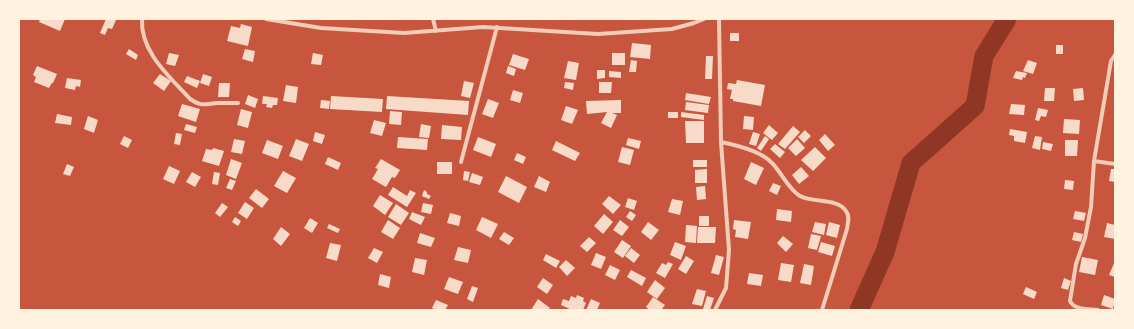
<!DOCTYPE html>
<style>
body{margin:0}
#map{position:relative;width:1134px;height:329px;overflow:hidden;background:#c8553d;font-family:"Titillium Web",sans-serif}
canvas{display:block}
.frame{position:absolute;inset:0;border:20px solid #fff3e0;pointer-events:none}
</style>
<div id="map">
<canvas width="1134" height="329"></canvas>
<div class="frame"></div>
</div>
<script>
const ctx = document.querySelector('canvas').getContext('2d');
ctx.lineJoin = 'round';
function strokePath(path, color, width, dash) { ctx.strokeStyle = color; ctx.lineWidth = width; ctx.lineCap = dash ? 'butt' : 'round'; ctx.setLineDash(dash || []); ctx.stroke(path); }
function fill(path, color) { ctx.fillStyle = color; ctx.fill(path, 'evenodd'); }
const river = new Path2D(`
 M859 310 885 252 911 163 975 106 984 56 1007 19`);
const building = new Path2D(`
 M40 19H65L60 31 39 22Z
 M106 19 116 20 112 29 108 28 105 35 100 33Z
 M241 24 252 27 248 46 227 41 231 26 240 28Z
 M730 33H739V41H730Z
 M632 43 651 45 650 59 630 57Z
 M1056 45H1063V54H1056Z
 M129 49 138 55 136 60 126 54Z
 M245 49 255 51 253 62 242 59Z
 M169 53 179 55 175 66 166 64Z
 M313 53 323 55 321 65 311 64Z
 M612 53H625V65H612Z
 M513 54 529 59 525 70 509 65Z
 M706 56H713L712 79H705Z
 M631 60 637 61 636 72H629Z
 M1028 60 1037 63 1033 74 1023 71Z
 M568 61 579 63 576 80 564 78Z
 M37 66 57 74 53 83H52L49 88 34 82 36 77 33 75Z
 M508 66 516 69 514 76 506 73Z
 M597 70H605V78L597 79Z
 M609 71 621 72V78L609 77Z
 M1016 71 1027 73 1025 78 1023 77 1022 80 1013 78Z
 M160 74 171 81 164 91 153 83Z
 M203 74 212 77 209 86 200 83Z
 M187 76 200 81 197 88 184 82Z
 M67 78 81 80 80 87 76 86 75 90 65 88Z
 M737 80 765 85 761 106 733 101V99H730L732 90 727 89 728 83 736 84Z
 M464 81 474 83 470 98 461 96Z
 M565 82 574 83 573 90 564 88Z
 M599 82H612L611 93H599Z
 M219 83H230L229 97H218Z
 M286 85 298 87 296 103 283 101Z
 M1045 88H1055L1054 101H1044Z
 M1083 88 1084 100 1074 101 1073 89Z
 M513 90 523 93 520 103 510 100Z
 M686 93 711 97 709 104 685 100Z
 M248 95 258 99 255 108 245 104Z
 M263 96 278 98 277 105H273L272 108 266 107 267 104H262Z
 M331 96 383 99 382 112 330 109Z
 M387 96 469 101 468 115 386 109Z
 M488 99 499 103 493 118 482 114Z
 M321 100 330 101 329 109 320 108Z
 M621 100V113H612L617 115 611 128 601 123 607 112 587 114 586 101Z
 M686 102 709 105 708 113 685 110Z
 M182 104 200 109 196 122 178 116Z
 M1011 104 1025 105 1024 115 1009 114Z
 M566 106 578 110 572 124 561 120Z
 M1038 108 1048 110 1046 117 1041 116 1039 121 1035 120Z
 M241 109 252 112 248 128 237 125Z
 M390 111 402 112 401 125 389 124Z
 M668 112H678V118H668Z
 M681 112 704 115V120L681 117Z
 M57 114 72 117 71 125 55 123Z
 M88 116 98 120 94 133 84 129Z
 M744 116 754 117 753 130 743 129Z
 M1064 119 1080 120 1079 134 1063 133Z
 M374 120 386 123 382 136 370 133Z
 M685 121H704V143H686Z
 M186 124 197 127 195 133 184 130Z
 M421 124 431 126 429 138 419 137Z
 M442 125 462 127 461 140 441 139Z
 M769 125 778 133 772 140 763 133Z
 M793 126 800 132 785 149 778 144Z
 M1010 129 1027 132 1025 143 1014 141V136L1009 135Z
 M805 130 811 136 804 143 798 137Z
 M315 132 325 135 322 144 313 141Z
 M753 132 760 134 756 146 749 144Z
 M176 133 182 134 180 145 174 144Z
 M825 134 835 145 828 151 819 140Z
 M124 136 132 140 128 148 120 144Z
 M765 136 769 139 761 151 757 148Z
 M1035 136 1042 137 1040 150 1032 148Z
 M398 137 428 139 427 150 397 148Z
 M478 137 496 144 491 157 473 150Z
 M628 138 641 141 639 149 626 145Z
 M234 139 245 141 242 154 231 152Z
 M296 139 309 144 302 161 289 156Z
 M797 139 805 148 796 156 788 148Z
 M267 140 283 146 278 159 262 153Z
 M1065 140H1078L1077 156H1065Z
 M556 141 580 153 575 161 552 150Z
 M1043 142 1053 144 1051 151 1042 149Z
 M775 144 785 152 780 158 770 149Z
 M622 147 634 150 630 165 618 162Z
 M815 147 826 158 813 171 801 160Z
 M213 148 224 151 219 166 202 161 206 149 212 150Z
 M517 153 526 157 523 164 514 160Z
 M328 157 341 163 338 170 325 164Z
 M231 159 242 163 236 179 226 175Z
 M381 159 400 170 395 178 392 177 386 187 372 179 378 169 375 168Z
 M693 160H707V167H693Z
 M437 162H452V174H437Z
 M751 162 764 168 756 185 744 179Z
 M67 164 74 167 70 176 63 174Z
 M169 166 180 171 174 184 163 179Z
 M801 167 809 176 799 184 792 175Z
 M707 169V183H695V170Z
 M1111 169H1115V182L1109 181Z
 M283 171 296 178 287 193 274 186Z
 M464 171 470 172 468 181 463 180Z
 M192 172 201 177 195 187 186 182Z
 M214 172 220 173 218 185 212 184Z
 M472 173 483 177 480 185 469 182Z
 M506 176 527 187 519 203 498 192Z
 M539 176 550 182 546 192 534 187Z
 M230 179 236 181 232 190 226 188Z
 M1065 180 1074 181 1073 190 1064 189Z
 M773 183 781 186 777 195 769 191Z
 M705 186 706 199 697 200 696 187Z
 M393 187 407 196 410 190 416 193 407 207 388 195Z
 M256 189 269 199 262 208 249 198Z
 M424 190 427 192V194L431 196 429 199 422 196Z
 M380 195 393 203 385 215 373 206Z
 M609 196 621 205 613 214 602 204Z
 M628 198 637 201 634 210 625 207Z
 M672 199 683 201 680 215 668 212Z
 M245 202 254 208 247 219 238 213Z
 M222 203 228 207 220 217 215 213Z
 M423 203 433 205 431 214 421 212Z
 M396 204 409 213 401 225 388 217Z
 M777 209 792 211 791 222 776 220Z
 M630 211 636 215 632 221 626 217Z
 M1075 211 1086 213 1084 221 1073 219Z
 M412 212 425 217 421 225 409 219Z
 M450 213 461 216 459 226 447 223Z
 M604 214 613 222 603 234 594 226Z
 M699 216H709V226H699Z
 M235 217 241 221 238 226 232 222Z
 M482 217 498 224 491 238 476 230Z
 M310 218 318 223 312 233 304 228Z
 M388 220 400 228 393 239 381 232Z
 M620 220 629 227 622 236 613 230Z
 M734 220 751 222 748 239 735 237 736 230 733 229Z
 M648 222 659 230 651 240 641 232Z
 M815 222 826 224 824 235 812 232Z
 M829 222 840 225 837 238 826 235Z
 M1107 223 1115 225V239L1104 237Z
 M329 224 340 229 338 233 327 228Z
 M686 225 697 226 696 243 685 242Z
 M281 227 290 234 281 246 273 239Z
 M698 227H716L715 243H697Z
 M504 232 514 238 509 245 499 239Z
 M1074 232 1083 234 1081 242 1072 240Z
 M420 233 435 238 431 247 417 243Z
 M811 234 821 236 817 250 808 248Z
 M783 236 793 244 786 252 777 243Z
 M589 237 596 243 587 252 580 246Z
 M622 240 631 246 623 258 614 252Z
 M675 242 686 246 681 260 670 255Z
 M821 242 835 246 832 256 818 252Z
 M330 243 341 245 337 261 326 258Z
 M458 247 471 250 468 263 454 260Z
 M374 248 383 252 377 263 368 258Z
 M631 248 640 255 634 263 625 256Z
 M596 253 606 257 601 269 591 265Z
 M546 254 560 261 556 268 543 260Z
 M716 255 724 257 719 275 711 273Z
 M686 256 694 261 686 274 678 269Z
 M1082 257 1098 260 1095 275 1079 272Z
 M415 258 427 260 424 275 412 272Z
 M566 260 575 268 567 276 559 267Z
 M1115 261V277L1109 275Z
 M668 262 673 264 665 278 656 273 662 263 666 265Z
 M781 263 794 265 791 282 778 280Z
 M804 264 814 266 811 285 800 283Z
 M610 265 620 270 615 280 605 275Z
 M631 270 646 278 642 286 627 277Z
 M749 273 763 275 761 286 747 284Z
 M380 274 391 277 389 288 378 285Z
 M449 277 463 282 458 294 444 289Z
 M543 278 553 285 547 294 537 287Z
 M1064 278 1071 281 1068 290 1061 288Z
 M655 280 665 288 657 299 647 292Z
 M472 286 478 288 473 302 467 299Z
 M1026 287 1037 292 1034 299 1023 294Z
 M697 289 706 291 702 306 692 304Z
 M577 295 584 298 583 301 586 303 583 310H572L561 305 563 299 569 301 571 296 576 298Z
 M1104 295 1115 299 1113 309 1101 305Z
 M707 296 714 298 710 310 703 309Z
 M653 297 665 305 661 310H650L646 307Z
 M538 299 550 308 548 310H531Z
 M591 299 600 303 597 310H586Z
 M436 300 448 305 445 310H436L432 308Z`);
const minor = new Path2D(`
 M142 19C140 52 170 77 190 99 202 107 205 104 218 103 225 103 232 103 238 103
 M266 19 321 28 404 33 483 27 598 34 672 29 694 23 704 19
 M433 19 436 31
 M721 142C736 145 761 151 772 163 782 173 788 189 800 196 813 203 838 198 846 211 850 216 848 223 847 229L822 310
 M1094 161 1115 164
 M461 162 497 27
 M715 310 726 288 729 250 721 142 719 19
 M1098 310C1089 309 1074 310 1070 301L1076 264 1085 238 1091 207 1094 161 1111 61 1115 55`);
strokePath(river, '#8f3625', 19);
fill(building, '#f7dbc8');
strokePath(minor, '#f1ccb7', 4);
</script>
